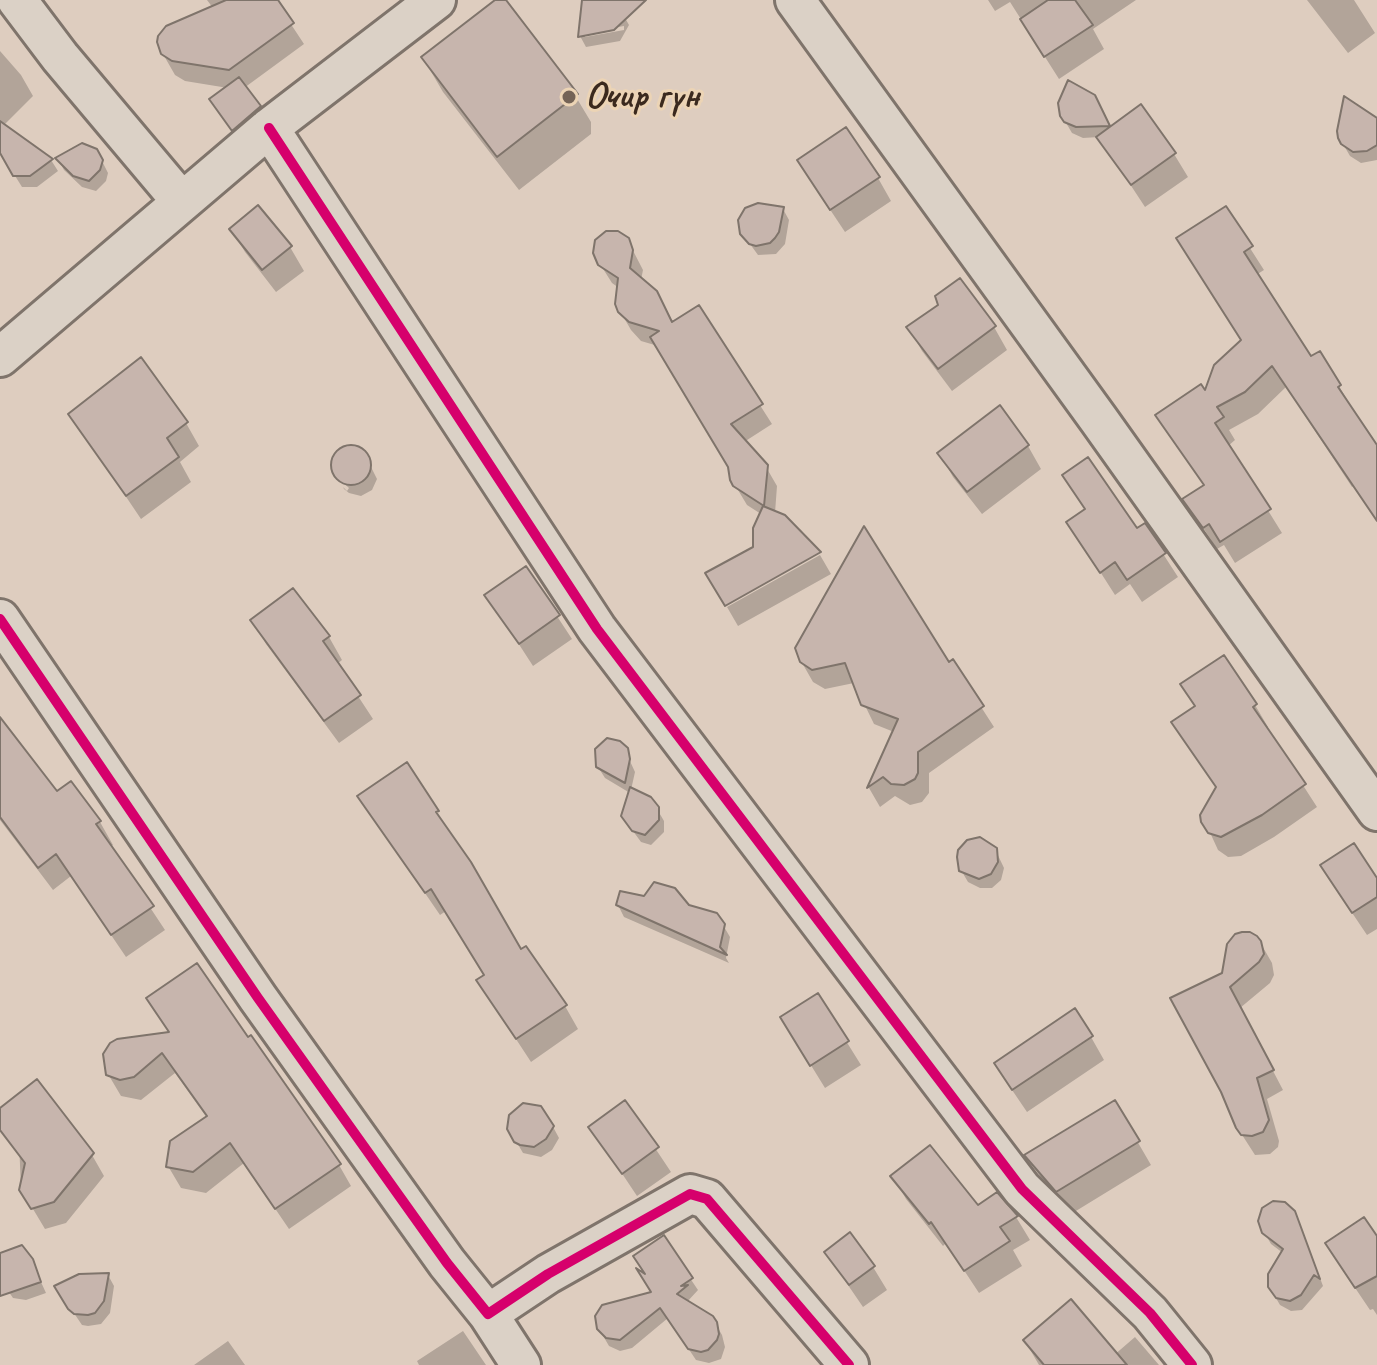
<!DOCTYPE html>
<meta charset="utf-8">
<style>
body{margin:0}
canvas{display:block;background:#decdbf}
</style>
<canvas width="1377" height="1365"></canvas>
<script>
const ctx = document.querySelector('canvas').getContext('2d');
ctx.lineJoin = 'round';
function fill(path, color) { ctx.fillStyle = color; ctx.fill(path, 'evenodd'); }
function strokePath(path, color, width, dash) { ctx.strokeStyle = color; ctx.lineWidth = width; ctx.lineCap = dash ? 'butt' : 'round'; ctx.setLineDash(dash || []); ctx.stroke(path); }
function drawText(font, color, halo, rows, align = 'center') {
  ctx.font = font + ' Caveat,sans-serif'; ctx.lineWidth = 6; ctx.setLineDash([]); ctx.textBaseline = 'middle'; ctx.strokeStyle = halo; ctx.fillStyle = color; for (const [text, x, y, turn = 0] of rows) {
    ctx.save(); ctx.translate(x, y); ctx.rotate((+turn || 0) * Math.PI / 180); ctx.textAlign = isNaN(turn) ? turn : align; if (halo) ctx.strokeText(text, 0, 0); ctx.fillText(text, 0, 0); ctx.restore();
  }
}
const shadow = new Path2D(`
 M207 0H275L304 44 244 88 266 119 240 140 211 100 228 88 185 81 175 75 163 54 213 8Z
 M498 0H504L570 87 591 122V134L519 190 443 92 423 58Z
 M588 0H615L629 25 620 41 586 47 580 36ZM624 26V30L585 37V33Z
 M988 0H1136L1093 29 1104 49 1059 79 1010 2 995 11Z
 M1307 0H1354L1375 33 1348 53Z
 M0 51 21 75 33 96 3 126 51 160 58 171 37 187H22L7 163 0 129Z
 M1097 104 1113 136 1174 154 1188 177 1145 207 1099 137 1083 138 1072 133 1062 116Z
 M1377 125V160L1361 163 1350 156 1343 144Z
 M58 159 102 161 108 173 106 181 96 191 82 187 64 170Z
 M878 178 891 201 845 232 813 184Z
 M783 209 789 220 785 244 776 254 758 255 742 233Z
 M1225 209 1264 270 1256 275 1310 359 1339 386 1377 451V519L1355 485 1352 487 1286 387 1258 414 1229 430 1235 440 1228 446 1282 533 1235 563 1224 545 1217 549 1185 500 1205 487 1158 416 1206 395 1243 341Z
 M231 229 290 247 304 271 276 292 245 252Z
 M627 239 643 270 641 280 673 324 698 308 772 424 744 442 766 467 777 486 775 513 755 548 761 514 747 505 735 485 730 467 658 346 641 341 631 330 620 311 619 288 612 283 600 264Z
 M994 327 1007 350 952 391 922 351 909 328Z
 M71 415 186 423 199 446 180 462 191 482 141 519Z
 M1028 446 1041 469 982 514 953 477 940 454Z
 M347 447 363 451 377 479 372 490 361 496 349 493 344 489 343 487 347 491 349 488 337 477 332 465 336 453Z
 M1065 476 1137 531 1145 526 1178 577 1142 602 1130 584 1115 595 1069 523 1086 511Z
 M820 555 831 574 738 626 727 607Z
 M526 569 572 639 533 666 487 595Z
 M252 620 329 637 342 660 337 664 373 719 339 743 266 644Z
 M801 661 949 665 952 662 994 727 929 773V793L922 802 910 805 895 796 880 807 869 788 894 732 874 724 854 683 825 689 813 682Z
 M1183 685 1255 705 1268 727 1266 728 1317 807 1274 837 1241 856 1228 857 1218 850 1202 815 1217 789 1174 723 1196 708Z
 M623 746 635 772 631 790 657 809 664 821V832L651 845 641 842 630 827V793L605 778 598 767Z
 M406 765 521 952 565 1006 578 1029 531 1062 478 981 486 976 446 911 440 915 359 797Z
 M0 787 56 794 100 822 113 845 110 847 165 930 126 957 71 876 53 890 0 820Z
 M995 849 1004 868 1001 880 992 888H980L968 882 961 870Z
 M1377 881V929L1367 935 1336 889Z
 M618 905 687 907 723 925 730 937 726 958 729 963 624 917Z
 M1260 942 1272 963 1274 975 1270 983 1240 1008 1283 1090 1267 1099 1279 1141 1278 1147 1270 1154 1255 1155 1237 1127 1224 974Z
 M818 996 861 1065 825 1088 796 1041Z
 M148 999 339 1165 351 1186 289 1229 244 1163 206 1193 181 1188 168 1166 207 1118 175 1073 141 1100 121 1096 108 1074 170 1034Z
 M1091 1037 1104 1060 1027 1112 1010 1087Z
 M35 1080 92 1155 104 1176 66 1223 45 1229 21 1189 17 1094Z
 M625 1103 671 1172 637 1196 591 1127Z
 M1115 1103 1151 1165 1071 1214 1054 1198 1026 1155Z
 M552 1125 559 1138 552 1150 541 1157 523 1153 509 1129Z
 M893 1176 978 1208 1016 1217 1030 1240 1013 1250 1022 1266 979 1293 946 1243 943 1246 906 1199Z
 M1293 1212 1300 1224 1323 1286 1302 1310 1291 1311 1280 1305 1273 1293 1283 1253 1271 1244 1264 1232Z
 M663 1238 698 1290 687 1302 712 1318 722 1335 725 1347 721 1359 709 1363 696 1360 668 1318 632 1348 620 1351 609 1346 602 1334 599 1311 608 1303 653 1294 650 1279Z
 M1377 1240V1315L1373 1309 1370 1310 1341 1267Z
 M826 1253 873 1267 887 1290 863 1307Z
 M31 1260 46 1293 26 1300 13 1298 0 1279V1261Z
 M108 1275 114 1286 110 1313 101 1324 88 1326 82 1325 63 1297Z
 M463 1331 486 1365H419L417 1361Z
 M1135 1337 1159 1365H1039L1025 1341 1113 1356Z
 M228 1341 245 1365H194Z`);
const building = new Path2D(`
 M226 0H278L294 23 229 70 172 61 161 54 157 42 158 36 166 26Z
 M495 0H506L578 94 497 157 421 57Z
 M582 0H646L614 30 578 37Z
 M1048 0H1075L1093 25 1044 57 1020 19Z
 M239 77 261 106 232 131 209 99Z
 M1068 80 1095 95 1110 126 1076 127 1064 122 1060 116 1058 103Z
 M1344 96 1377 118V145L1367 151 1353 152 1341 144 1338 138 1337 131Z
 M1141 104 1176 153 1131 185 1096 137Z
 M0 121 53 159 30 176H13L0 153Z
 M846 127 880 177 830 210 797 160Z
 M82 143 97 149 103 160 100 170 89 181 73 176 55 158Z
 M758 203 784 207 779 232 775 238 770 243 756 246 749 244 740 234 738 220 745 208Z
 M258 205 292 246 262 270 229 229Z
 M1226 206 1253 246 1244 252 1311 356 1320 351 1341 385 1338 387 1377 445V521L1272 366 1245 392 1217 407 1224 417 1215 423 1271 509 1220 542 1209 524 1203 528 1182 499 1204 485 1155 415 1201 384 1205 390 1214 365 1241 340 1176 238Z
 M606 231H618L629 238 633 250 630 268 657 291 672 322 699 305 763 404 731 424 768 465 764 506 733 486 730 480 728 467 650 337 659 331 629 322 618 312 615 304 618 278 598 265 593 253 595 240Z
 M960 278 996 326 938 369 906 327 938 305 935 296Z
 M141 357 188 422 167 438 179 457 126 496 68 414Z
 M1000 405 1029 445 967 492 937 453Z
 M331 465a20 20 0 1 1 40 0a20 20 0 1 1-40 0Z
 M1088 457 1137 528 1145 523 1166 553 1127 580 1115 562 1100 573 1066 522 1085 509 1062 475Z
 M763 506 785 515 821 552 725 606 705 573 753 547V528Z
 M864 526 949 662 953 659 984 706 918 752V773L915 779 904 785 891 784 883 777 867 788 898 719 861 705 845 663 812 670 800 662 795 648Z
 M526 566 560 615 519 644 484 595Z
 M293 588 330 636 323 641 361 695 324 721 250 620Z
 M1224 655 1257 704 1253 707 1306 784 1262 815 1221 837 1208 833 1201 822 1200 815 1216 787 1171 722 1195 706 1180 684Z
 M0 717 57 791 71 781 101 821 96 824 154 906 111 935 56 854 38 868 0 817Z
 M607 738 620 741 628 748 630 759 625 783 596 767 595 749Z
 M407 762 439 811 436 812 471 862 521 949 526 946 567 1005 516 1039 476 980 484 975 431 889 425 893 357 796Z
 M630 787 651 797 659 807V820L645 835 632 831 621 816Z
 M980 837 997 848 998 862 991 874 979 879 959 871 957 857 958 850 967 840Z
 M1354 843 1377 878V897L1352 913 1320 865Z
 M654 882 675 888 689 905 717 913 725 924 720 947 727 955 616 905 620 891 644 896Z
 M1242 932H1250L1257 936 1261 941 1264 954 1259 962 1230 987 1274 1070 1257 1078 1269 1120 1263 1132 1252 1136 1241 1135 1236 1128 1221 1092 1170 998 1222 973 1227 944 1235 934Z
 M197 963 248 1037 251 1035 341 1164 275 1209 230 1143 193 1172 166 1167 170 1141 207 1116 162 1053 134 1077 120 1080 106 1075 103 1054 110 1043 117 1039 169 1032 146 998Z
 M818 993 849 1041 810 1066 780 1017Z
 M1075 1008 1093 1036 1012 1090 994 1063Z
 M37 1079 94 1153 54 1202 31 1209 19 1190 25 1163 0 1130V1108Z
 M625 1100 659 1147 622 1174 588 1127Z
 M1115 1100 1140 1141 1056 1192 1024 1155Z
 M523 1103 541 1106 554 1126 546 1139 534 1147 520 1145 514 1142 507 1129 509 1115Z
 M930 1145 978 1205 997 1192 1018 1216 1000 1227 1010 1241 964 1271 931 1222 929 1224 890 1176Z
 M1273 1201 1285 1202 1295 1211 1320 1279 1314 1275 1301 1295 1290 1301 1276 1298 1268 1287V1274L1283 1249 1262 1233 1258 1221 1262 1208Z
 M1364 1217 1377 1236V1276L1355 1288 1325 1243Z
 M850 1232 875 1266 849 1285 824 1252Z
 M664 1235 693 1278 681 1286 688 1285 677 1294 713 1316 717 1322 719 1334 717 1340 708 1350 701 1352 688 1349 660 1308 620 1340 606 1338 597 1329 595 1316 602 1305 651 1292 636 1268 645 1274 633 1256Z
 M22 1245 33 1259 41 1282 0 1296V1253Z
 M109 1273 104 1301 95 1313 88 1315 74 1314 68 1309 54 1286 79 1274Z
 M1071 1299 1127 1365H1044L1023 1340Z`);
const street = new Path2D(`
 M17 0 60 57 182 202
 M795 0 1099 420 1377 811
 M269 128 597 629 1022 1189 1150 1313 1192 1365
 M0 357 269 128 436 0
 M0 619 258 998 447 1263 488 1314 548 1274 690 1194 707 1199 849 1365
 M488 1314 521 1365`);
const cycleway = new Path2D(`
 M269 128 597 629 1022 1189 1150 1313 1192 1365
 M0 619 258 998 447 1263 488 1314 548 1274 690 1194 707 1199 849 1365`);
const markers = [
 [569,97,8,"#746356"]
];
const poiNames = [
 ["Очир гүн",585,97]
];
fill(shadow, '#0003');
fill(building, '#c7b5ad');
strokePath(building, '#7f746b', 2);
strokePath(street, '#7f746b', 44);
strokePath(street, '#dbd1c6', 38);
strokePath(cycleway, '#d6006c', 10);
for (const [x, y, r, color] of markers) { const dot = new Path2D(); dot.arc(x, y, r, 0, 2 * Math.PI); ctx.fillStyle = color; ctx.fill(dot); strokePath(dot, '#ecd4b5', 3); }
drawText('bold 38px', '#3b2a1e', '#ecd4b5', poiNames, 'left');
</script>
